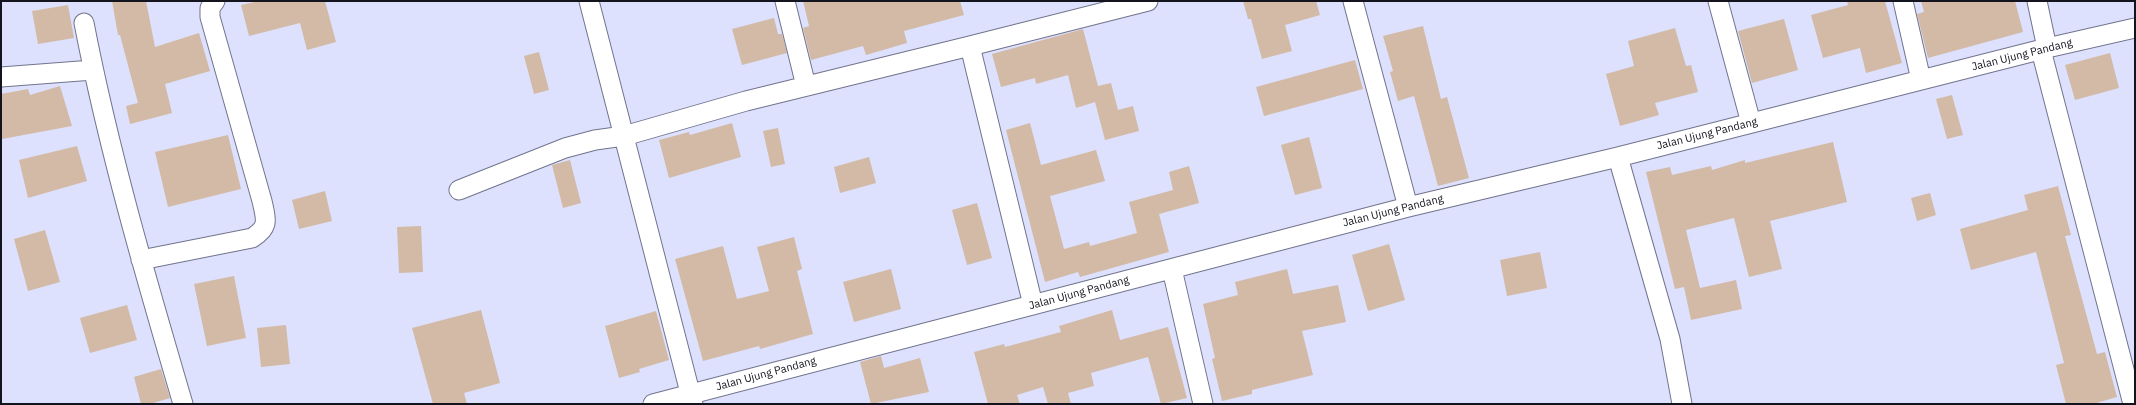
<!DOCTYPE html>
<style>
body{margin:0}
#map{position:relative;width:2136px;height:405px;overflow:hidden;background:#dde1fd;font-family:"IBM Plex Sans",sans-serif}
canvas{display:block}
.frame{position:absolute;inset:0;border:2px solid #13141d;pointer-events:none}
</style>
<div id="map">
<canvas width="2136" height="405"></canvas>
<div class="frame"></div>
</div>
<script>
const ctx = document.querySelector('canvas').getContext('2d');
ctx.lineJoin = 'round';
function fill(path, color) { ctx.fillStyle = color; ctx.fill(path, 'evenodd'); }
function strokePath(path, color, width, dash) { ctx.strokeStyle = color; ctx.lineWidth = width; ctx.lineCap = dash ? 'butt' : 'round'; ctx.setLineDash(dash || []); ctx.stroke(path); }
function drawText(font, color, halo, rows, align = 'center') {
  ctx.font = font + ' "IBM Plex Sans",sans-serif'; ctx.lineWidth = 3; ctx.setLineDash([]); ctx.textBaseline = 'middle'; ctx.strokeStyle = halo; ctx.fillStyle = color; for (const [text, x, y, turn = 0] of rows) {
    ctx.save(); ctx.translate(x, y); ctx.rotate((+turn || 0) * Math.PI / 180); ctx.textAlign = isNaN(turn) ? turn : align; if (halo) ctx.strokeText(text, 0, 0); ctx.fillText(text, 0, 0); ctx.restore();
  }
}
const building = new Path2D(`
 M112 1H146L155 47 199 33 210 71 165 84 172 113 130 124 126 106 138 103 120 35H118Z
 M259 1H325L336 42 307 50 300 23 249 36 241 5Z
 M803 1H960L964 15 904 31 907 43 866 55 863 46 811 60 803 28 809 26Z
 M1243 1H1316L1320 15 1285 25 1292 51 1262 59 1251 19H1248Z
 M1847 1H1885L1902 63 1866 73 1860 48 1823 58 1811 15 1848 5Z
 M1921 1H2015L2023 32 1928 58 1917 14 1924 12Z
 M68 5 74 38 38 44 32 11Z
 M774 18 778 34H782L787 53 742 65 732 29Z
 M1784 19 1798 70 1752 83 1738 31Z
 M1423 26 1441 99 1447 97 1469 178 1438 186 1414 96 1398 101 1390 72 1393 71 1383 36Z
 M1675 28 1686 66 1691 65 1698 92 1655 103 1659 115 1620 126 1606 74 1634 66 1628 41Z
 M1083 29 1098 86 1111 83 1118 110 1133 106 1139 131 1105 140 1095 102 1076 108 1068 75 1036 84 1035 78 1001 87 992 54Z
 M539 52 549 90 534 94 524 56Z
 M2110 53 2119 88 2075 100 2065 65Z
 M1355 60 1363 89 1264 116 1256 87Z
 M60 86 72 126 2 139 1 94 28 89 30 95Z
 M1952 95 1963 135 1947 139 1936 99Z
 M732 123 741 157 669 178 659 140 689 132 690 135Z
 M1030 123 1041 165 1096 150 1105 181 1050 196 1064 249 1089 242 1090 246 1137 233 1129 202 1173 190 1169 172 1189 166 1199 203 1159 214 1169 252 1080 277 1078 272 1045 282 1006 130Z
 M778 128 785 164 771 167 763 131Z
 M228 135 241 189 168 207 155 152Z
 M1309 137 1322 188 1295 195 1281 145Z
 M1833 142 1847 202 1770 221 1782 269 1749 277 1734 218 1686 230 1700 288 1736 280 1742 309 1691 320 1684 287 1675 289 1646 172 1670 167 1672 175 1711 166 1712 170 1745 160V163Z
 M77 146 87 181 28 198 19 160Z
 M869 157 876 183 840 193 834 167Z
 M570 160 581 203 563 208 552 165Z
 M2058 186 2071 235 2065 236 2097 354 2105 352 2117 397 2093 404H2066L2056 365 2064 363 2036 252 1971 270 1960 229 2028 210 2024 195Z
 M325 191 332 221 299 229 292 200Z
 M1930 193 1936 215 1917 221 1911 198Z
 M977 203 992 258 967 265 952 210Z
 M421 226 423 272 399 273 397 227Z
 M45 230 60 282 28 291 14 239Z
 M794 237 802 269 797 271 813 334 760 349 759 346 703 361 675 259 723 246 737 299 769 291 757 247Z
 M1389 244 1405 300 1368 311 1352 255Z
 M1540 252 1547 288 1507 296 1500 260Z
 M891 269 901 309 854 322 843 282Z
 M1287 269 1293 294 1338 285 1346 322 1302 331 1313 375 1252 390V394L1222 401 1212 359 1215 358 1203 304 1238 295 1235 282Z
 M234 276 246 338 207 346 194 284Z
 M127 305 137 340 90 353 80 318Z
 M481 310 500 383 464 393 467 404H433L412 328Z
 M1112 310 1120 340 1168 327 1187 398 1161 404 1148 357 1091 373 1094 386 1068 393 1071 404H1048L1043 387 1017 395 1020 404H988L974 352 1004 344 1005 347 1061 332 1059 326Z
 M656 311 669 360 639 369 640 372 619 378 605 326Z
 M286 325 290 364 261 367 257 328Z
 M881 356 884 368 920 358 929 392 871 404 860 362Z
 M161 369 170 398 150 404H141L134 377Z`);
const street = new Path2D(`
 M589 1 693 404
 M785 1 806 86
 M1353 1 1408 207
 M1718 1 1751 123
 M1903 1 1921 80
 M2037 1 2047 48
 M84 23C109 152 146 278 183 404
 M2041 50 2133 404
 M1 77 93 70
 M1618 157 1670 339 1682 404
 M459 190 565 148 595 140 624 136 746 101 970 46
 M141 260 252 238C270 227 266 219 262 201L210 17V8L215 1
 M1172 269 1203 404
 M1033 305 970 46 1148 1
 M653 404 1408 207 1618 157 2047 48 2135 28`);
const streetNames = [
 ["Jalan Ujung Pandang",2022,55,-14],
 ["Jalan Ujung Pandang",1707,134,-14],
 ["Jalan Ujung Pandang",1393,211,-14],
 ["Jalan Ujung Pandang",1079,293,-15],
 ["Jalan Ujung Pandang",766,374,-15]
];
fill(building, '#d2baa6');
strokePath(street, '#71748d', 21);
strokePath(street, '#fff', 19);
drawText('11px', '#13141d', '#fff', streetNames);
</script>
